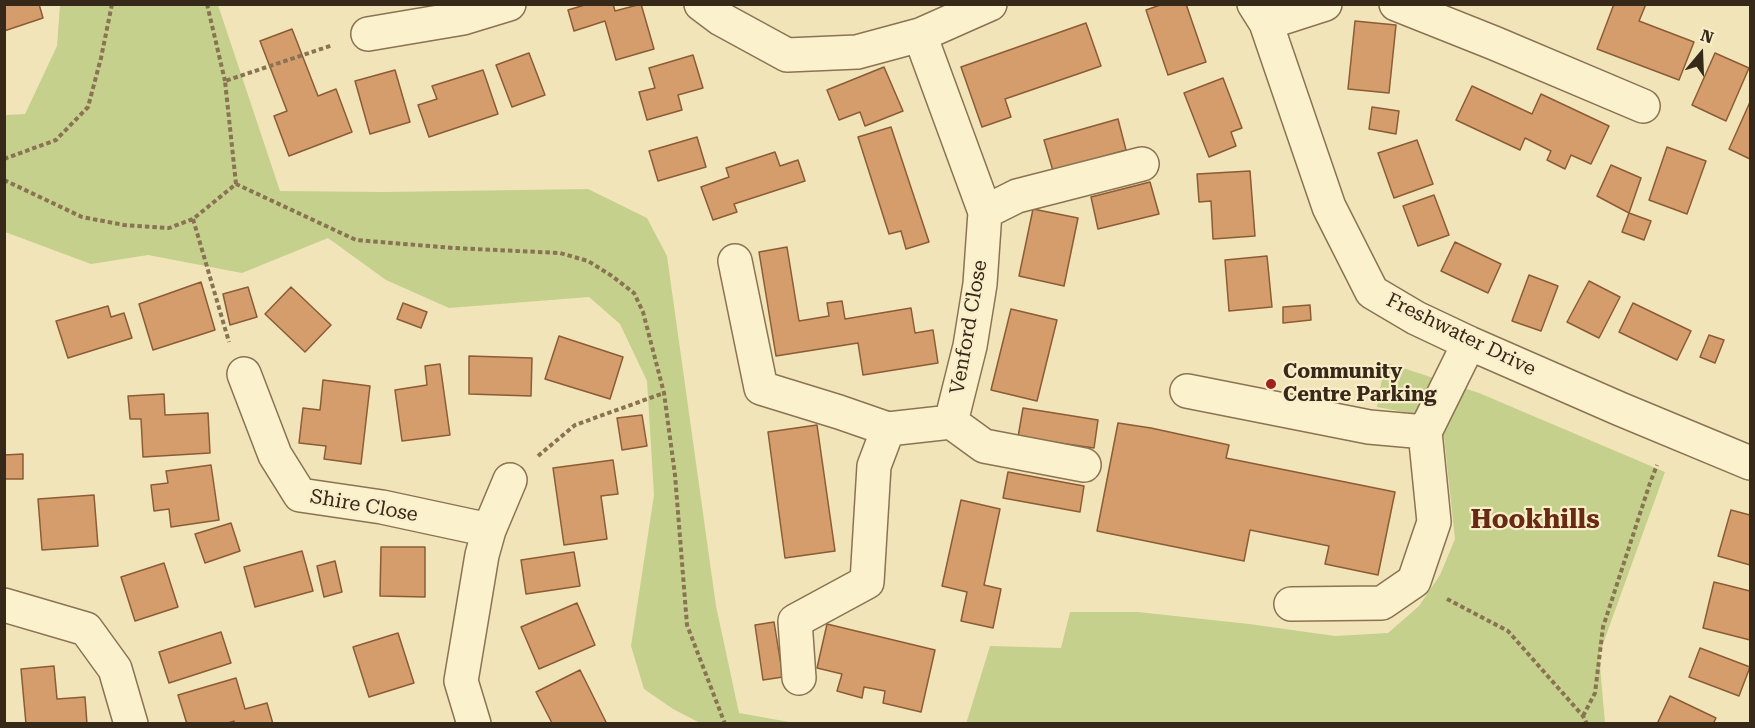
<!DOCTYPE html>
<style>
body{margin:0}
#map{position:relative;width:1755px;height:728px;overflow:hidden;background:#f2e4b9;font-family:"Roboto Serif",serif}
canvas{display:block}
.frame{position:absolute;inset:0;border:6px solid #372919;pointer-events:none}
.north{position:absolute;left:1671px;top:24px;width:60px;height:60px;-webkit-text-stroke:4px #f9eec9;paint-order:stroke;rotate:19deg;font-size:16px;font-weight:700;line-height:24px;text-align:center;color:#372919}
.north::after{content:'';display:block;margin:auto;width:21px;height:27px;background:#372919;clip-path:polygon(50% 0,100% 100%,50% 72%,0 100%)}
</style>
<div id="map">
<canvas width="1755" height="728"></canvas>
<div class="frame"></div>
<div class="north">N</div>
</div>
<script>
const ctx = document.querySelector('canvas').getContext('2d');
ctx.lineJoin = 'round';
function fill(path, color) { ctx.fillStyle = color; ctx.fill(path, 'evenodd'); }
function strokePath(path, color, width, dash) { ctx.strokeStyle = color; ctx.lineWidth = width; ctx.lineCap = dash ? 'butt' : 'round'; ctx.setLineDash(dash || []); ctx.stroke(path); }
function drawText(font, color, halo, rows, align = 'center') {
  ctx.font = font + ' "Roboto Serif",serif'; ctx.lineWidth = 4.5; ctx.setLineDash([]); ctx.textBaseline = 'middle'; ctx.strokeStyle = halo; ctx.fillStyle = color; for (const [text, x, y, turn = 0] of rows) {
    ctx.save(); ctx.translate(x, y); ctx.rotate((+turn || 0) * Math.PI / 180); ctx.textAlign = isNaN(turn) ? turn : align; if (halo) ctx.strokeText(text, 0, 0); ctx.fillText(text, 0, 0); ctx.restore();
  }
}
const green = new Path2D(`
 M60 5H218L280 191 385 192 588 189 647 218 667 256 716 606 739 713 795 723H700L673 709 644 689 631 646 654 495 647 381 620 324 589 297 449 308 386 280 328 238 242 273 148 255 91 264 5 232V115L25 114 57 46Z
 M1385 362 1479 393 1665 472 1599 655 1605 723 966 724 990 646 1061 648 1070 612H1138L1249 624 1335 636 1388 633 1419 606 1440 575 1455 539 1444 437 1421 415 1377 407Z`);
const building = new Path2D(`
 M4 4H39L43 18 4 31Z
 M588 4H613L615 11 641 4 654 49 616 60 605 21 574 31 568 10Z
 M1163 4H1186L1206 62 1168 75 1146 10Z
 M1614 4H1646L1639 21 1694 42 1679 80 1597 49Z
 M1355 21 1396 25 1389 93 1348 89Z
 M1086 23 1101 66 1005 99 1011 117 982 127 961 67Z
 M292 29 318 96 336 89 352 132 289 156 274 116 287 111 260 41Z
 M529 53 545 95 512 107 496 65Z
 M1715 53 1749 68 1726 121 1692 105Z
 M693 55 703 88 678 95 682 110 647 120 639 92 655 88 649 68Z
 M884 67 903 111 865 126 860 112 839 120 827 90Z
 M395 70 410 122 370 134 355 81Z
 M483 70 498 114 429 137 418 105 437 99 432 86Z
 M1223 78 1242 128 1231 132 1236 146 1209 157 1184 93Z
 M1472 86 1532 114 1541 94 1609 126 1591 164 1571 155 1565 169 1547 160 1551 151 1525 138 1520 150 1456 120Z
 M1750 102V159L1729 149Z
 M1372 107 1399 111 1396 134 1369 129Z
 M1118 119 1126 150 1053 171 1044 140Z
 M891 127 929 242 906 249 901 231 889 234 858 137Z
 M697 137 706 167 658 181 649 151Z
 M1417 140 1433 184 1394 198 1378 153Z
 M1667 147 1706 161 1687 214 1649 200Z
 M775 152 780 166 798 160 805 181 734 204 737 212 713 220 701 187 729 177 726 168Z
 M1611 165 1641 178 1629 213 1597 196Z
 M1250 171 1255 236 1213 239 1211 201 1199 202 1197 174Z
 M1150 182 1159 214 1098 229 1091 197Z
 M1434 195 1449 235 1418 246 1403 206Z
 M1033 209 1078 218 1064 286 1019 276Z
 M1629 213 1651 221 1644 240 1622 232Z
 M1455 242 1501 264 1488 293 1441 271Z
 M787 247 799 321 829 316 827 303 842 301 845 319 911 308 915 333 933 330 938 363 863 375 858 343 776 356 759 252Z
 M1267 256 1272 307 1229 311 1225 260Z
 M1529 275 1558 286 1541 331 1512 321Z
 M1589 281 1620 297 1599 338 1567 322Z
 M201 282 215 330 153 350 139 304Z
 M248 287 257 317 230 325 223 294Z
 M291 287 331 325 305 352 265 314Z
 M403 303 427 312 421 328 397 319Z
 M1633 303 1691 331 1677 360 1619 332Z
 M1310 305 1311 320 1283 323V307Z
 M108 306 111 317 124 313 132 338 68 358 56 321Z
 M1011 309 1057 320 1037 401 991 390Z
 M1709 335 1724 340 1715 363 1700 357Z
 M559 336 623 357 610 399 545 379Z
 M469 356 532 358 531 396 469 394Z
 M440 364 450 435 402 441 395 390 427 385 425 366Z
 M323 380 370 386 361 464 324 459 326 446 299 443 303 408 320 410Z
 M164 394 165 415 208 413 210 453 143 457 141 419H130L128 396Z
 M1023 408 1098 420 1094 448 1018 437Z
 M642 415 647 446 622 450 617 418Z
 M1118 423 1151 428 1229 445 1226 458 1395 492 1378 575 1325 564 1329 546 1250 530 1244 561 1097 531Z
 M817 425 835 551 785 558 768 432Z
 M23 454V479H4V455Z
 M613 460 618 494 601 496 607 539 564 545 553 468Z
 M211 465 219 520 171 527 169 509 154 511 151 485 168 483 166 471Z
 M1008 472 1084 486 1080 512 1003 498Z
 M94 495 98 546 42 550 38 499Z
 M961 500 1000 509 984 585 1001 589 993 628 961 621 967 592 942 586Z
 M1731 510 1750 515V565L1718 556Z
 M231 523 240 551 205 563 195 534Z
 M381 547H425V597L380 596Z
 M302 551 313 591 255 607 244 567Z
 M574 552 580 586 526 594 521 560Z
 M335 561 342 592 324 597 317 566Z
 M164 563 178 607 135 621 121 577Z
 M1714 582 1750 591V640L1703 628Z
 M577 603 595 645 539 669 521 627Z
 M774 622 783 677 763 680 755 625Z
 M827 624 935 650 921 712 883 703 885 691 864 687 862 698 837 691 842 674 817 668Z
 M221 632 231 663 169 683 159 652Z
 M398 633 414 683 369 697 353 647Z
 M1700 648 1750 667 1739 696 1689 677Z
 M54 666 57 699 85 697 87 724H26L21 669Z
 M580 670 607 724H550L552 723 536 692Z
 M236 678 245 709 267 703 273 724H235L234 721 225 724H187L178 695Z
 M1670 696 1716 718 1713 724H1657Z`);
const path = new Path2D(`
 M207 4 225 81
 M4 159 56 140 88 107 101 58 112 4
 M4 180 82 217 124 225 169 228 193 219 236 184 356 240 453 248 560 253 588 261 612 276 634 293 643 312 664 393 675 475 687 625 725 724
 M236 184 225 81 333 45
 M193 219 229 342
 M538 456 575 425 664 393
 M1447 599 1508 631 1583 716 1587 724
 M1583 716 1595 693 1603 627 1650 483 1657 465`);
const minor = new Path2D(`
 M701 4 721 19 787 55 857 52 920 35 990 4
 M1254 4 1266 23 1329 207 1372 292 1416 318 1469 343 1620 409 1750 463
 M1396 4 1494 43 1643 106
 M1266 23 1325 4
 M368 34 463 18 509 4
 M985 212 1017 196 1142 164
 M735 261 761 388 839 412 888 429
 M244 374 275 455 300 495 382 507 489 530 482 555 461 681 474 724
 M1187 391 1369 427 1425 432
 M951 422 984 446 1084 465
 M489 530 510 480
 M1291 604 1382 603 1414 581 1434 522 1425 432 1469 343
 M4 605 86 629 115 669 131 724
 M799 678 795 621 867 582 874 466 888 429 951 422 970 346 980 284 985 212 920 35`);
const markers = [
 [1271,384,6,"#9e231d"]
];
const streetNames = [
 ["Venford Close",969,327,-80],
 ["Freshwater Drive",1461,335,26],
 ["Shire Close",364,506,10]
];
const poiNames = [
 ["Community",1283,372],
 ["Centre Parking",1283,395]
];
const districtNames = [
 ["Hookhills",1535,520]
];
fill(green, '#c5d08c');
fill(building, '#d49d6b');
strokePath(building, '#8b5c36', 1.5);
strokePath(minor, '#8a7352', 36);
strokePath(path, '#8a7352', 4, [4.5, 3]);
strokePath(minor, '#fcf1cd', 33);
for (const [x, y, r, color] of markers) { const dot = new Path2D(); dot.arc(x, y, r, 0, 2 * Math.PI); ctx.fillStyle = color; ctx.fill(dot); strokePath(dot, '#f9eec9', 2); }
drawText('20px', '#372919', '#f9eec9', streetNames);
drawText('bold 20px', '#372919', '#f9eec9', poiNames, 'left');
drawText('bold 26px', '#682a14', '#f9eec9', districtNames);
</script>
